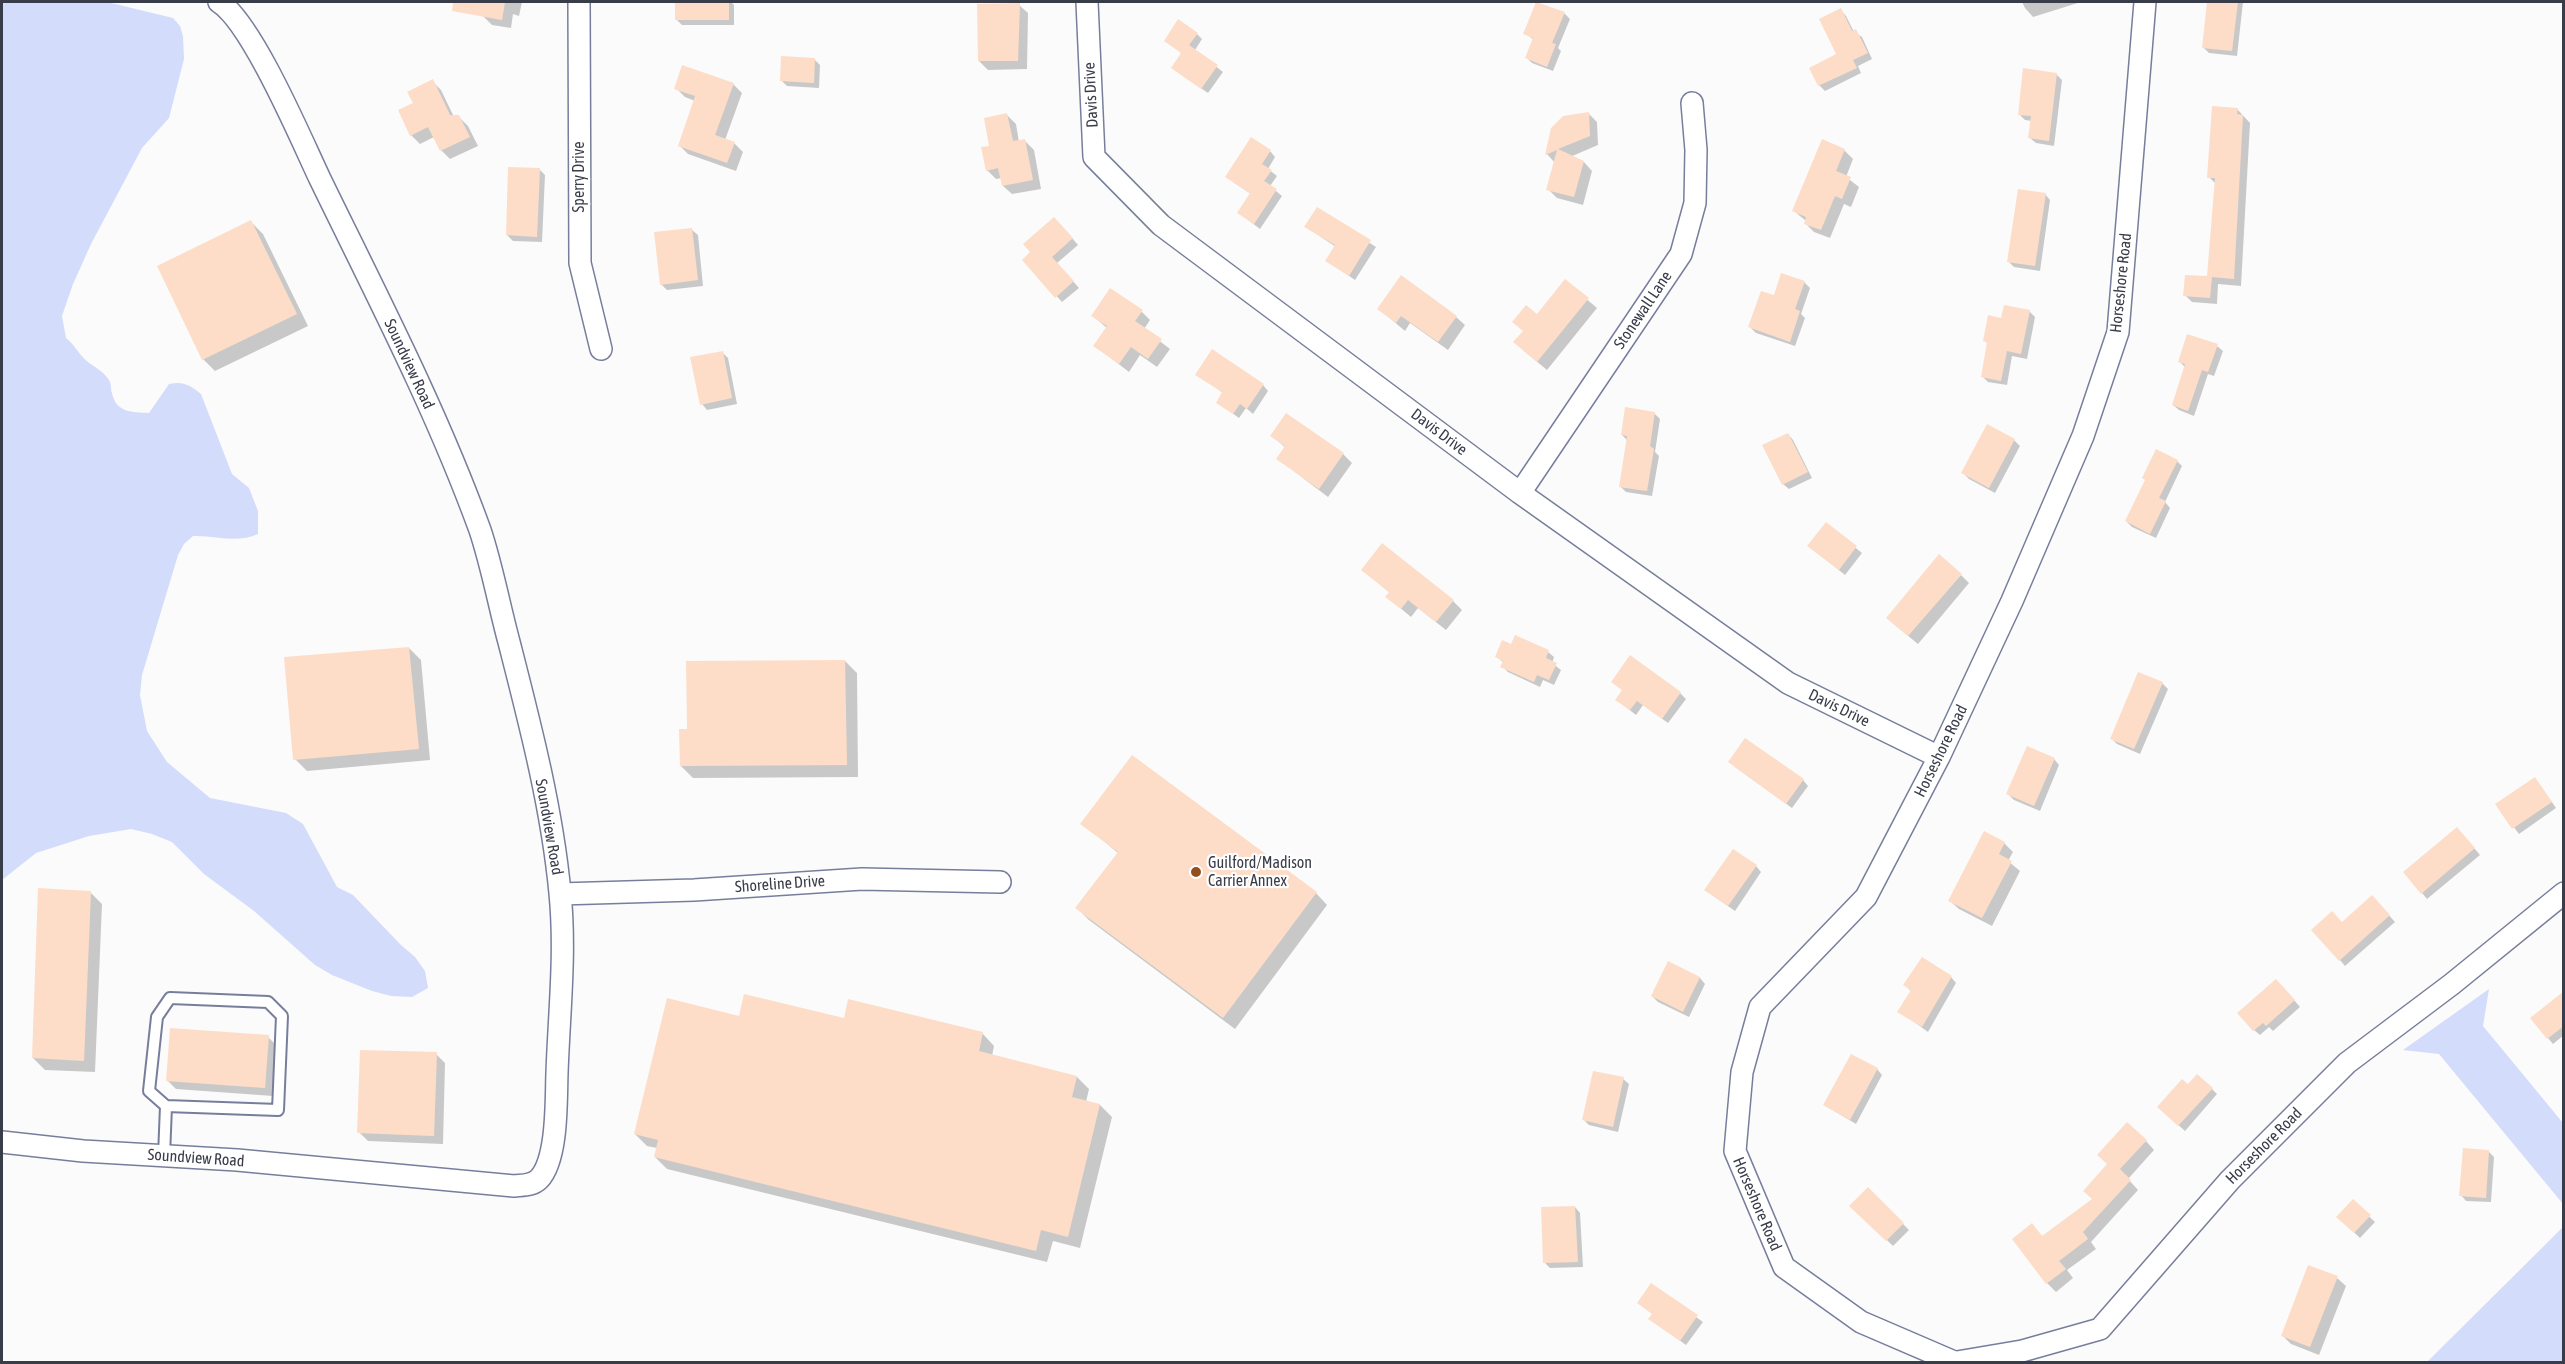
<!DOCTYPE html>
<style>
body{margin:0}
#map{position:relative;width:2565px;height:1364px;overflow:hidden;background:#fbfbfb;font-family:"Asap Condensed",sans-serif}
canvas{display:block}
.frame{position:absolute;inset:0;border:3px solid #393c49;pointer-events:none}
</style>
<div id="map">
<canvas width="2565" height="1364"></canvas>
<div class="frame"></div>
</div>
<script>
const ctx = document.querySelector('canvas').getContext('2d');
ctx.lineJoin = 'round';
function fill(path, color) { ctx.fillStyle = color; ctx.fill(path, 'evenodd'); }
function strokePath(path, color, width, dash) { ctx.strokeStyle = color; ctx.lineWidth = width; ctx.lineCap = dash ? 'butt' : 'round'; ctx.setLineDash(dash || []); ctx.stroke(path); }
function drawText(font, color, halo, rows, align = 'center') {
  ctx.font = font + ' "Asap Condensed",sans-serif'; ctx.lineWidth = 4.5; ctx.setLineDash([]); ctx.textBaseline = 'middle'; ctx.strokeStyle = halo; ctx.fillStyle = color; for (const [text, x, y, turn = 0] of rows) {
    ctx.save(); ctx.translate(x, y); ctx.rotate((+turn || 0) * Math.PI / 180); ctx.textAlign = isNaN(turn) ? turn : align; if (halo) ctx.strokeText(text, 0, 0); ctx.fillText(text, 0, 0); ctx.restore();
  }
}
const green = new Path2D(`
 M2 2H107L173 18 180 26 183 36 184 59 169 118 142 148 91 244 73 284 62 316 66 338C75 345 79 355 88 362 96 368 103 371 109 380 112 385 110 388 112 393 116 413 132 412 149 413L169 384C183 381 190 385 201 394L232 474 249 488 258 511V534C236 544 216 535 193 536L184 544 178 555 142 675 140 695 147 731 167 762 210 798 286 813 303 824 337 887 353 895 401 945 415 957 425 971 428 988 412 997 391 996 372 991 332 975 315 965 254 911 204 874 172 842 152 834 131 829 89 836 36 853 2 880Z
 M2489 989 2483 1026 2563 1123V1204L2439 1054 2403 1050Z
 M2563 1227V1362H2427Z`);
const shadow = new Path2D(`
 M476 2H522L519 16 513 14 511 28 492 25 483 16Z
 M676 2H731L734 5V25H682L677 20Z
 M2022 2H2081L2033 17 2025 8Z
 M2208 2H2243L2237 56 2209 53 2203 47Z
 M1019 5 1028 13 1027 69 988 70 979 61Z
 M1841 10 1846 16 1854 32 1862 37 1872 59 1858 66 1861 73 1825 91 1819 85 1838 55Z
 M1564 13 1570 19 1558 48 1561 51 1553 71 1532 63 1527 58 1534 40 1525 33Z
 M1197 34 1202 39 1195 50 1223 72 1208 93 1179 73 1183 54 1166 41Z
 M814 59 820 65 819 88 787 86 781 80Z
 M2056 74 2062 80 2054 146 2036 143 2030 138 2032 121 2025 120 2019 114Z
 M432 81 441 90 454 117H459L468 126 478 146 450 159 441 150 434 137 420 144 411 135 415 104Z
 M733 84 742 93 725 140 734 143 743 152 736 171 688 154 680 146 695 101 685 97 676 88Z
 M2237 109 2250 123 2241 286 2218 284 2217 304 2192 302 2185 295 2208 278 2216 184 2209 177Z
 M1588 113 1597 122 1598 145 1570 157 1584 162 1592 171 1583 205 1557 198 1548 189 1555 163 1547 154 1553 129Z
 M1007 115 1016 124 1019 142 1025 141 1034 150 1041 189 1012 194 1003 186 1002 178 996 179 987 170Z
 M1844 150 1853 159 1846 177 1859 187 1851 207 1844 204 1830 238 1814 232 1805 223 1806 221 1794 211Z
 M1270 151 1275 157 1268 169 1277 176 1270 186 1282 196 1260 229 1239 213 1251 194 1233 182Z
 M539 169 545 175 542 242 513 241 507 235Z
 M2045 194 2050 200 2040 271 2014 267 2009 262Z
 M1318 209 1376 247 1355 280 1327 261 1336 247 1306 227Z
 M251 222 263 234 308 326 215 371 203 359Z
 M1060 224 1078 245 1057 263 1079 288 1062 302 1024 260Z
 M692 230 698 235 703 286 667 290 661 284Z
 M1565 281 1597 308 1547 370 1524 351 1537 316Z
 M1804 282 1810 288 1801 314 1805 318 1795 346 1756 333 1750 327 1774 297Z
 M1379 309 1456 317 1465 325 1448 350 1410 323 1405 331Z
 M2029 311 2035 317 2027 359 2012 356 2007 385 1988 382 1982 376 1988 344 1984 340 2003 320Z
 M1142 312 1150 320 1144 329 1170 349 1157 367 1140 355 1129 372 1095 346 1107 328 1093 316Z
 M2217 346 2223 351 2214 376 2208 374 2194 416 2179 410 2173 405 2186 368 2179 361Z
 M722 352 728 358 737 404 707 410 702 404Z
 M1197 374 1263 385 1268 391 1253 414 1246 408 1239 418 1218 403 1223 393Z
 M1654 413 1660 419 1655 452 1659 456 1652 496 1626 492 1620 486 1627 440 1622 435Z
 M1788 434 1793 440 1812 478 1789 489 1783 484Z
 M1272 436 1343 454 1352 463 1328 497 1278 459 1286 448Z
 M2014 440 2020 446 1995 493 1969 479 1963 473Z
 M2177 461 2182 466 2165 502 2170 508 2156 538 2132 527 2126 521Z
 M1826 524 1862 553 1845 575 1815 551Z
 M1363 570 1453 601 1462 610 1446 630 1418 608 1411 617 1387 597 1390 593Z
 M1961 575 1969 583 1918 644 1896 626Z
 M1512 646 1548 652 1554 657 1552 663 1561 670 1554 685 1543 680 1540 687 1508 672 1502 666 1504 663 1496 656Z
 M409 648 421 660 430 760 307 771 295 759Z
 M845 661 857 673 858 777 693 778 681 766 688 731Z
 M2162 683 2168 689 2140 754 2117 744 2112 739Z
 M1680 693 1686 699 1668 723 1643 705 1636 715 1617 700Z
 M2054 759 2059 765 2040 811 2014 800 2008 794Z
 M1735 767 1803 780 1808 786 1792 808Z
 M2540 785 2556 808 2519 834 2497 805Z
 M1082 823 1316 893 1327 905 1235 1029 1089 920 1077 908 1118 853Z
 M2463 835 2480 855 2427 899 2422 893Z
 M2004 843 2013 852 2008 861 2020 871 1992 926 1959 909 1950 901Z
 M1756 866 1761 872 1735 911 1712 895Z
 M90 892 102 904 95 1072 45 1070 33 1058Z
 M2378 903 2395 922 2345 966 2340 960 2342 924Z
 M1668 963 1700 978 1705 984 1689 1017 1658 1002 1652 996Z
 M1951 977 1956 983 1928 1032 1899 1011 1912 992 1905 985Z
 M2282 986 2300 1007 2273 1031 2269 1027 2260 1035 2254 1030Z
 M2564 993V1035L2553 1044 2548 1038Z
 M740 1018 845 1020 983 1034 994 1046 992 1056 1077 1077 1089 1089 1086 1102 1100 1105 1112 1117 1080 1248 1053 1241 1047 1262 667 1169 655 1157 657 1148 647 1146 635 1134Z
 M268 1037 277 1046 273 1096 176 1089 167 1080Z
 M436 1054 445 1063 443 1144 368 1141 359 1132Z
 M1877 1069 1882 1075 1856 1124 1824 1105Z
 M1623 1079 1629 1084 1618 1132 1589 1125 1583 1119Z
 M2188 1086 2212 1089 2217 1094 2185 1131 2165 1113Z
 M2146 1141 2154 1150 2128 1179 2138 1190 2091 1242 2096 1249 2067 1270 2073 1278 2056 1292 2047 1283 2032 1225 2043 1237 2094 1200 2109 1165Z
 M2488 1151 2494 1157 2491 1202 2466 1201 2461 1195Z
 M1868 1189 1909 1230 1893 1246 1852 1206Z
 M2353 1201 2375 1222 2360 1238 2338 1217Z
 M1575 1207 1580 1213 1583 1267 1550 1268 1545 1263Z
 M2337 1278 2346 1286 2319 1355 2291 1344 2282 1335Z
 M1651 1285 1703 1322 1686 1345 1650 1319 1654 1315Z`);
const building = new Path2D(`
 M453 2H505L502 20 452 11Z
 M675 2H729V20H675Z
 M1536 2 1565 12 1552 43 1556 44 1547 67 1525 58 1533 38 1523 34Z
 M2207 2H2238L2232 51 2202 48Z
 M1020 3 1018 61H978L977 4Z
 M1841 8 1852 31 1856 29 1868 53 1853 60 1857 68 1818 86 1809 68 1836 54 1819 19Z
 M1178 19 1198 33 1189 45 1218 65 1201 89 1171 68 1181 53 1164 41Z
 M781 56 815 58 814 83 780 81Z
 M682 65 734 83 715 135 735 142 727 163 678 146 695 96 674 89Z
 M2023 68 2057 73 2049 141 2028 138 2031 116 2018 115Z
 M433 79 450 115H459L470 137 440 151 428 127 410 136 398 110 413 103 407 92Z
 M2212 106 2238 108 2237 114 2243 115 2234 279 2212 277 2210 298 2183 296 2185 275 2207 276 2215 178H2207Z
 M1589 112 1590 136 1558 149 1584 161 1574 197 1546 190 1557 150 1545 155 1551 128 1563 116Z
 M1007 113 1013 141 1025 139 1033 180 1002 186 998 168 986 171 981 147 989 146 984 118Z
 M1251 137 1271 150 1262 164 1272 170 1264 181 1277 189 1254 224 1237 213 1250 193 1225 177Z
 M1822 139 1845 149 1836 171 1851 177 1842 199 1835 196 1821 230 1804 224 1806 217 1792 211Z
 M508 167 540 168 537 237 506 235Z
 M2018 189 2046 193 2035 266 2007 262Z
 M1317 207 1371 240 1349 276 1325 261 1335 245 1304 227Z
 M1054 217 1073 238 1052 257 1074 281 1055 298 1022 260 1030 252 1023 244Z
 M251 220 297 314 202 360 157 266Z
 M692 228 698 280 660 285 654 232Z
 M1781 273 1805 281 1795 309 1800 311 1790 342 1748 327 1761 291 1774 295Z
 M1401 275 1457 316 1438 342 1401 316 1396 323 1377 309Z
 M1565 279 1589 298 1537 362 1513 342 1523 331 1512 322 1526 305 1537 314Z
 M1110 288 1143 310 1135 321 1162 339 1148 359 1131 347 1119 364 1093 346 1107 326 1091 316Z
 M2004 305 2030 310 2021 354 2007 351 2001 381 1981 377 1987 342 1983 341 1988 315 2001 318Z
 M2187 334 2218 344 2208 372 2202 370 2188 411 2172 405 2185 364 2178 362Z
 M1212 349 1264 384 1247 409 1240 404 1233 414 1216 403 1222 392 1195 375Z
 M723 351 732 398 700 405 690 357Z
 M1625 407 1655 412 1650 446 1654 449 1647 491 1619 487 1627 436 1621 435Z
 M1286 413 1344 453 1319 489 1276 459 1285 446 1270 436Z
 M1987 424 2015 439 1989 488 1961 473Z
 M1788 433 1808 472 1782 485 1762 445Z
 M2156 449 2178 460 2159 498 2166 501 2150 534 2125 521 2145 480 2142 478Z
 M1826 522 1857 546 1839 570 1807 546Z
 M1382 543 1454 600 1436 622 1408 600 1401 609 1385 597 1389 592 1361 570Z
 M1939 554 1962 574 1908 636 1886 618Z
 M1515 635 1549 650 1546 658 1557 663 1549 680 1537 675 1534 682 1500 667 1503 661 1495 657 1502 640 1511 644Z
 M409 647 419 749 293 760 284 657Z
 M1630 655 1681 692 1662 719 1637 701 1630 710 1615 700 1622 690 1611 682Z
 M845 660 847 765 680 766 679 729H687L686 661Z
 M2138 672 2163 682 2134 749 2110 739Z
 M1745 738 1804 779 1786 804 1728 762Z
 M2027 746 2055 758 2034 806 2006 794Z
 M1132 755 1317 892 1223 1018 1075 908 1118 852 1080 824Z
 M2535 777 2552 802 2512 829 2495 804Z
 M2457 827 2475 848 2421 894 2403 872Z
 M1984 831 2005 842 1999 854 2012 861 1982 918 1948 901Z
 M1733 849 1757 865 1728 906 1704 890Z
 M38 888 91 891 84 1061 32 1058Z
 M2372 895 2390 915 2339 961 2311 930 2332 911 2342 922Z
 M1922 957 1952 976 1922 1027 1897 1012 1911 990 1903 985Z
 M1668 961 1700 977 1683 1012 1651 996Z
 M2276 979 2295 1000 2266 1026 2263 1023 2253 1031 2237 1013Z
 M2564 991V1026L2547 1039 2530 1018Z
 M744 994 844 1018 848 999 983 1032 979 1051 1077 1076 1072 1097 1100 1104 1068 1237 1041 1230 1036 1251 654 1157 658 1140 634 1134 667 998 739 1016Z
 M170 1028 269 1035 265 1088 166 1081Z
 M360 1050 437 1052 434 1136 357 1133Z
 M1851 1054 1878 1068 1850 1120 1823 1105Z
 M1593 1071 1624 1077 1613 1127 1582 1120Z
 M2197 1074 2213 1088 2178 1126 2157 1107 2182 1079 2188 1084Z
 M2127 1122 2147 1140 2120 1169 2131 1180 2083 1232 2088 1239 2059 1261 2066 1269 2046 1284 2012 1239 2032 1223 2042 1236 2092 1199 2083 1191 2107 1164 2097 1155Z
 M2463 1148 2489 1150 2486 1198 2459 1196Z
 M1868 1187 1904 1223 1886 1241 1849 1206Z
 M2353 1199 2371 1215 2354 1233 2336 1217Z
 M1575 1206 1578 1262 1543 1263 1541 1207Z
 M2308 1265 2338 1276 2310 1347 2281 1336Z
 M1651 1283 1698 1315 1680 1341 1648 1319 1652 1314 1637 1303Z`);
const service = new Path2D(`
 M164 1156 166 1106 278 1110 282 1016 268 1002 170 998 157 1017 149 1091 166 1106`);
const minor = new Path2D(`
 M579 2 580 263 601 349
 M1087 2 1094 157 1161 225 1520 493 1788 683 1939 757
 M1520 493 1681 254 1695 203 1696 150 1692 103
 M560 894 694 890 862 879 1000 882
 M2 1142 83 1151 237 1160 514 1186C523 1185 532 1186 539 1179 558 1159 556 1100 557 1073 559 1014 566 953 560 893 552 808 530 724 509 642 499 605 492 566 480 530 436 409 376 294 320 179 301 139 252 23 219 2
 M1954 1362 1861 1322 1784 1267 1735 1151 1742 1072 1760 1007 1866 897 1939 757 2012 601 2083 436 2118 332 2145 2
 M1957 1362 2022 1351 2100 1329 2230 1180 2347 1063 2452 984 2564 893`);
const markers = [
 [1196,872,6,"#92511c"]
];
const streetNames = [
 ["Davis Drive",1091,95,-93],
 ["Sperry Drive",579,177,-90],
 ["Horseshore Road",2121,283,-84],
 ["Stonewall Lane",1643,310,-56],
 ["Soundview Road",409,364,65],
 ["Davis Drive",1439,432,37],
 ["Davis Drive",1839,708,26],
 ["Horseshore Road",1941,751,-64],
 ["Soundview Road",549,827,80],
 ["Shoreline Drive",780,884,-4],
 ["Horseshore Road",2264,1146,-45],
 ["Soundview Road",196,1158,4],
 ["Horseshore Road",1757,1204,67]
];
const poiNames = [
 ["Guilford/Madison",1208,863],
 ["Carrier Annex",1208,881]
];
fill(green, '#d4dcfb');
fill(shadow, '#0003');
fill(building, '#fdddc7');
strokePath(service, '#777e9c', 14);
strokePath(minor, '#777e9c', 24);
strokePath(service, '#fff', 10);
strokePath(minor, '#fff', 21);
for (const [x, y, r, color] of markers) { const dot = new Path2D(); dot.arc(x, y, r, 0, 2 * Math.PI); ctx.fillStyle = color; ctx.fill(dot); strokePath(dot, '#fff', 2); }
drawText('16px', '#393c49', '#fff', streetNames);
drawText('16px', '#393c49', '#fff', poiNames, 'left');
</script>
